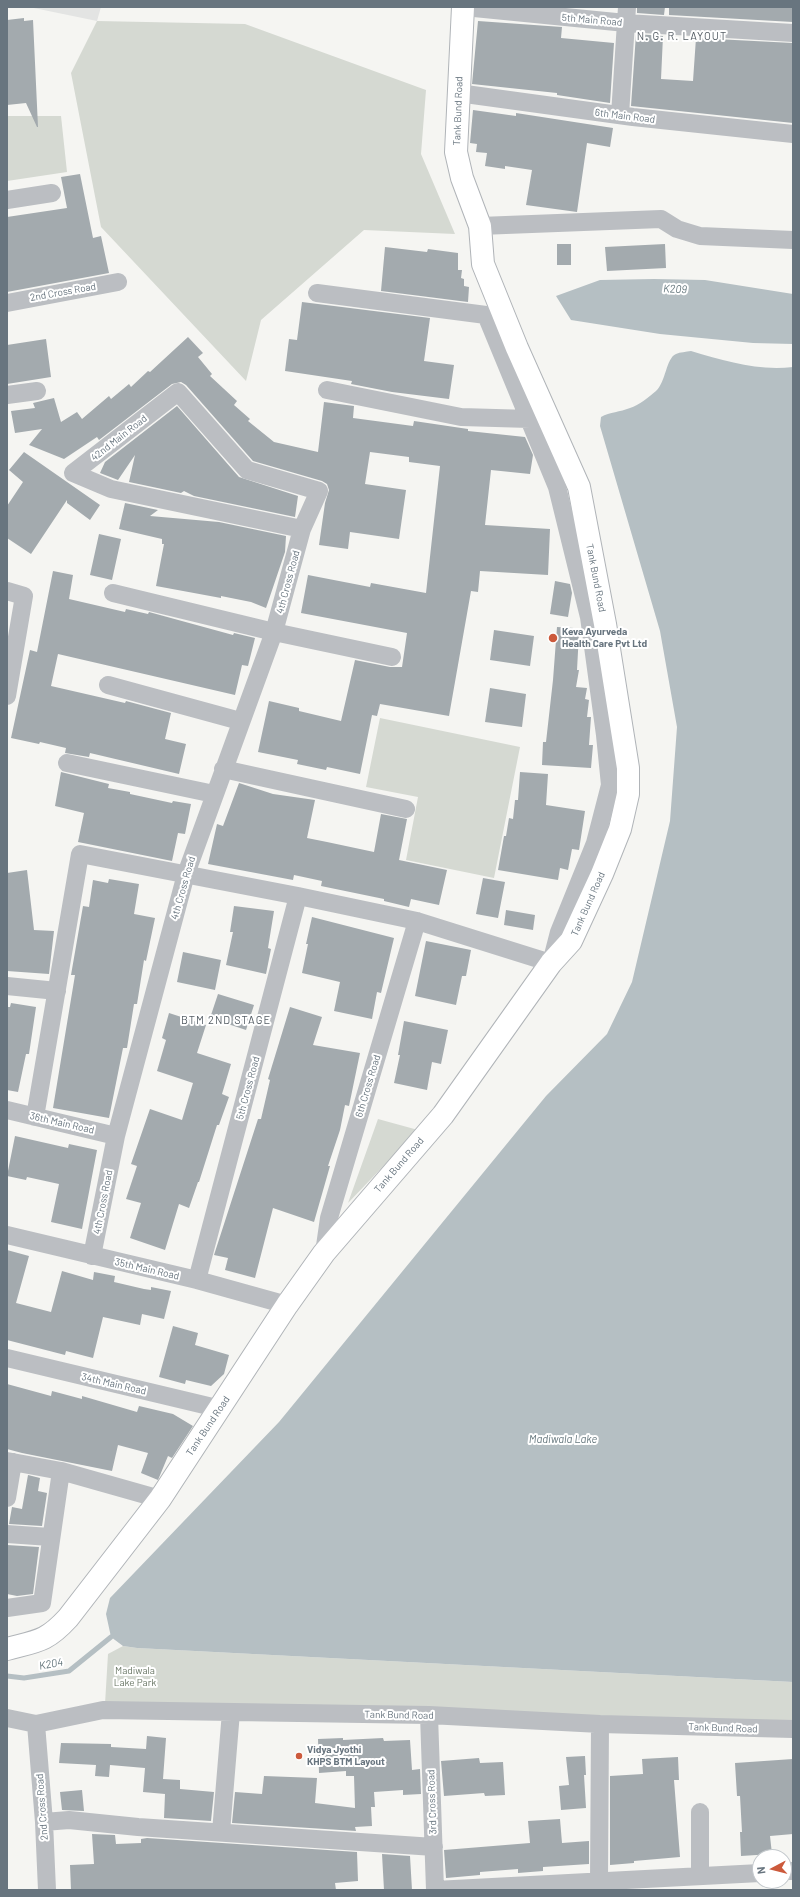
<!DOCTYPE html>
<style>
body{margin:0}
#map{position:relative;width:800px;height:1897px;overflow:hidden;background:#f5f5f2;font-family:Barlow,sans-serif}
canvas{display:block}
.frame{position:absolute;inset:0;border:8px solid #68757f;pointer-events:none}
.north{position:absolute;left:752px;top:1849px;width:40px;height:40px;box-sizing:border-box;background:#fff;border:1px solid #c3c8cc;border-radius:50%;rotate:263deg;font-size:11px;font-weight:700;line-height:16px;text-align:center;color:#68757f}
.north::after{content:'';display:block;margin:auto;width:14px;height:18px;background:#cc5a3c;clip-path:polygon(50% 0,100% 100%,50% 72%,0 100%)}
</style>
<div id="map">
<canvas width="800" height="1897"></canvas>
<div class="frame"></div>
<div class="north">N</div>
</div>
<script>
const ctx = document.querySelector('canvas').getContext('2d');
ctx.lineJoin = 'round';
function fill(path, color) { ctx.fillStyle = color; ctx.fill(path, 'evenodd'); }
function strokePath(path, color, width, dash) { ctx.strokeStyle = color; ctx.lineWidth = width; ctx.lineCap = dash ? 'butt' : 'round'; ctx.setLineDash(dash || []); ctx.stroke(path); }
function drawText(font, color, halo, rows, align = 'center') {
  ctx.font = font + ' Barlow,sans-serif'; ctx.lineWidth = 4; ctx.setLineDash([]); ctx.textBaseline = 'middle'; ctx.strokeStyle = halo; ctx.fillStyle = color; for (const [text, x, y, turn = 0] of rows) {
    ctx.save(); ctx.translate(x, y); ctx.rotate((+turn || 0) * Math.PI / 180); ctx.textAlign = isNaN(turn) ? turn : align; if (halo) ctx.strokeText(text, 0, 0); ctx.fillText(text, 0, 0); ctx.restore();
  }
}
const built = new Path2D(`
 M29 7H101L97 21Z`);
const green = new Path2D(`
 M97 21 245 24 426 90 421 154 455 234 364 230 261 320 246 381 101 227 71 73Z
 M7 116H61L67 172 7 181Z
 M380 718 520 747 494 878 406 860 418 797 366 787Z
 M378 1119 418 1130 348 1203Z
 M123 1646 137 1648 793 1682V1722L105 1704 108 1654Z`);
const water = new Path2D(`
 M654 279 705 280 793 294V344L753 343 660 334 571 320 556 296 600 280Z
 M691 351C725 361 757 371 793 367V1682L137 1648 123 1646 111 1637 106 1614 110 1598 279 1422 546 1096 607 1034 632 982 670 821 677 727 660 631 600 426 601 417C610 412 620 412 630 408 639 405 649 397 656 391 666 382 666 358 676 354 680 352 686 352 691 351Z`);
const stream = new Path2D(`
 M7 1676 24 1678 69 1671 111 1637`);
const building = new Path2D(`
 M637 7H665L664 15 637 13Z
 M669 7H793V22L669 15Z
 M24 18V21L33 20 38 127H37L26 103 7 105V20Z
 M478 21 562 27 561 38 614 43 610 103 557 95V93L472 84Z
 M636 34 663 36 661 79 693 81 696 38 793 43V123L631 106Z
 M473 110 516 116V113L613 128 610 147 587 143 577 212 526 205 532 170 505 166V169L485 166 487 153 476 152 477 144 470 143Z
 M80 174 93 238 101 236 109 273 7 292V217L67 208 61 177Z
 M557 244H571V265H557Z
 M665 244 666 268 607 271 605 247Z
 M385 247 427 252 428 249 458 253V270H462L461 278 464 279V286L469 287 468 302 381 291Z
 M302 302 430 318 424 361 454 365 449 399 392 392 351 384 352 381 285 371 289 339 297 340Z
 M188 337 203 353 198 357 212 374 210 376 237 401 234 405 250 419 248 421 274 442 318 452 324 402 354 406 353 418 413 426 414 421 468 429V431L525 437 533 455 530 474 491 470 485 525 550 529 548 575 480 571 478 592 471 591 449 716 380 704 377 716 372 715 360 774 327 767 326 770 297 764 298 760 258 752 269 701 299 708V711L341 721 355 660 390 667H402L407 633 301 613 308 575 370 587 371 583 426 593 440 466 409 462V457L370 452 365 484 406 490 399 539 350 532 348 549 319 545 325 503 329 490 327 484 322 481 253 461 186 385 181 382 172 384 99 440 97 437 64 459 29 445 42 429 15 433 11 411 35 408 33 403 54 398 61 422 77 412 82 419 109 396 111 399 129 384 131 387 148 371 150 372Z
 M46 339 51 377 7 384V345Z
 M177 406 239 477 298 496 295 517 194 496 184 491 181 493 129 482 135 455 118 480 100 473 105 462Z
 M24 452 100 505 90 520 67 503V500L31 554 7 538V506L23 482 9 470Z
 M125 503 158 510 150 516 219 522 286 536 285 552 266 608 251 602 221 596V598L156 586 164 544H162V539L119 529Z
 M99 534 121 539 112 580 90 575Z
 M53 571 73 575 69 599 125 612 126 609 148 614 149 612 233 635 234 633 255 638 248 666 242 665 235 695 58 654 51 686 125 703 126 701 171 713 165 739 186 744 179 774 90 753 89 757 65 753 66 748 40 742 39 744 11 738 30 650 37 652Z
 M555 581 570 584 572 593 568 617 550 614Z
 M557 627 574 628V632L579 633 577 670H579L576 687 587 688 585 699 589 700 587 717H591L589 745H593L591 768 542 765 543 742H546L553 680Z
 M494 630 534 636 530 666 490 660Z
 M490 688 526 694 522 727 485 722Z
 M61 772 109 784 108 788 130 792V794L172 803 173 801 191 804 185 834 178 833 172 861 78 842 84 813 55 806Z
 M520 772 548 774 546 805 585 811 579 850 572 849 568 870 560 868 558 880 498 870 504 836H506L509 818 513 819 515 800H518Z
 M239 783 273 794 315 800 307 838 327 842 374 852 381 814 407 819 399 860 447 870 439 905 411 899 409 907 384 901V899L321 886 322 881 294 875 293 880 208 864 217 824 223 826Z
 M27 870 34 930 54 931 49 974 7 971V873Z
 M483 878 505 882 498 918 476 914Z
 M109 879 139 884 134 914 155 918 146 961 144 960 137 1004H134L127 1048H123L109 1118 53 1108 75 975H71L83 906 89 907 93 880 108 883Z
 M234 906 274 911 268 948 271 949 266 974 226 965 233 932H230Z
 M506 910 535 915 533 930 504 925Z
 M312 917 394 938 381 993 377 992 372 1019 334 1011 340 982 302 973 308 944H306Z
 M426 941 471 950 466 976H462L456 1005 415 996Z
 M183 952 221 960 215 990 177 982Z
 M218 994 254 1005 246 1030 210 1018Z
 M11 1003 36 1007 29 1054H26L18 1092 7 1090V1007H10Z
 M290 1007 322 1017 313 1045 360 1053 349 1106 345 1105 340 1130 328 1166H330L314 1222 273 1208 255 1278 225 1270 228 1258 214 1255 258 1119H261L270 1080 268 1079Z
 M169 1013 206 1025 197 1053 231 1064 222 1094 229 1097 219 1125H217L199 1182H198L189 1208 179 1204 165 1250 130 1238 141 1203 126 1199 137 1166 131 1164 150 1109 182 1120 193 1083 157 1071 166 1040 162 1038Z
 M404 1021 448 1030 441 1064 432 1062 427 1090 394 1083 400 1055H398Z
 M15 1136 68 1148 69 1144 97 1150 82 1229 51 1222 59 1184 27 1177 26 1180 7 1176Z
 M7 1250 29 1256 16 1303 51 1312 62 1271 93 1280 94 1272 115 1276 114 1282 144 1289 151 1290V1287L171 1291 164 1319 142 1314 140 1325 103 1317 93 1358 66 1351 65 1355 7 1340Z
 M173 1326 198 1333 195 1345 229 1355 224 1374 211 1386 186 1380 185 1384 159 1377Z
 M7 1384 51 1396 52 1391 82 1399V1396L137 1412 139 1406 173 1414 193 1426 172 1458 168 1456 158 1480 141 1473 148 1453 118 1445 112 1471 22 1453 7 1449Z
 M28 1475 40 1478 38 1491 47 1493 42 1526 9 1524 12 1507 22 1509Z
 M7 1545 39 1547 33 1594 17 1596 7 1594Z
 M147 1736 166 1738 163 1779 180 1780V1789L214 1792 211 1821 164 1818 165 1794 143 1792 145 1768 110 1765 109 1777 95 1776 96 1765 59 1763 61 1743 111 1744V1747L146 1749Z
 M343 1738V1740L383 1738 384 1741 410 1740 412 1770 420 1769 421 1794 403 1795V1790L374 1792 375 1807H371L372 1826 355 1827 356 1831 232 1823 235 1792 262 1794 264 1776 317 1778 315 1803 355 1808 354 1776H346V1771L319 1773 318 1739Z
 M585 1756 586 1775H584L586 1808 561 1810 559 1786 569 1785 566 1757Z
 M678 1757 679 1780H674L680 1857 634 1861V1863L610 1865V1776L643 1774 642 1759Z
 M479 1758 480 1763 503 1762 505 1795 485 1796 484 1793 444 1796 441 1761Z
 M793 1759V1834L770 1836 772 1854 741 1856 740 1832H742L740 1796H737L735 1763Z
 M82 1790 84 1811 62 1810 60 1792Z
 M560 1819 562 1843 589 1841V1864L543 1867V1871L518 1873V1869L480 1872V1875L446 1878 444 1850 530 1843 528 1821Z
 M92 1834 115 1835 116 1844 141 1843V1839L147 1838 357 1852 358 1881 335 1883 336 1890H71L70 1865 94 1864Z
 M382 1854 410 1856 412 1890H384Z`);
const minor = new Path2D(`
 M464 7 626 23 793 33
 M458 93 633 117 793 134
 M620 115 627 7
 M7 200 52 193
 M480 226 661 219 677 229 700 236 793 240
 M7 303 118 282
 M327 390 461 417 530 419
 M7 395 37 391
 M7 591 24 596 7 696
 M113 593 274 632 392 657
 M108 685 240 721
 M67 763 214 794
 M223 769 406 809
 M7 986 57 991
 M7 1110 116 1136
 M35 1117 80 854 298 896 417 921 551 963 559 932 595 843 610 785 605 735 589 617 557 487 486 315 317 293
 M7 1235 197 1280 287 1305
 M324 1253 329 1218 417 921
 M92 1256 116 1136 186 874 274 632 302 529 319 491 247 470 178 392 73 473 111 489 302 529
 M197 1280 298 896
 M7 1358 221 1409
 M7 1461 61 1471 160 1499
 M7 1498 13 1462
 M7 1534 50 1537
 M7 1608 42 1603 61 1471
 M429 1715 435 1890
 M7 1718 36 1724 103 1710 429 1715 600 1724 793 1729
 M36 1724 44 1822 47 1890
 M700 1812V1876
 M44 1822 69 1820 138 1827 434 1847
 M221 1832 231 1712
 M784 1871H793
 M599 1881 600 1724
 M435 1890 760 1873`);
const secondary = new Path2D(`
 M7 1649C37 1641 46 1642 68 1618L160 1499 287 1305 324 1253 443 1115 551 963 571 941 602 874 620 829 628 794V768L605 624 579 487 517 348 483 264 480 226 462 178 456 152 463 7`);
const markers = [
 [553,638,5,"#cc5a3c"],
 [299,1756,4,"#cc5a3c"]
];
const streetNames = [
 ["5th Main Road",592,20,5],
 ["Tank Bund Road",458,111,-88],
 ["6th Main Road",625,116,7],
 ["2nd Cross Road",63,292,-10],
 ["42nd Main Road",119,438,-38],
 ["Tank Bund Road",596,578,79],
 ["4th Cross Road",288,582,-75],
 ["4th Cross Road",183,888,-74],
 ["Tank Bund Road",588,904,-66],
 ["6th Cross Road",368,1086,-73],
 ["5th Cross Road",248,1088,-75],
 ["36th Main Road",62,1123,13],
 ["Tank Bund Road",399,1165,-49],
 ["4th Cross Road",103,1202,-79],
 ["35th Main Road",147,1269,13],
 ["34th Main Road",114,1384,13],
 ["Tank Bund Road",208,1426,-56],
 ["Tank Bund Road",399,1715,1],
 ["Tank Bund Road",723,1728,2],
 ["3rd Cross Road",432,1802,-92],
 ["2nd Cross Road",42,1807,-94]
];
const poiNames = [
 ["Keva Ayurveda",562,632],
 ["Health Care Pvt Ltd",562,644],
 ["Vidya Jyothi",307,1750],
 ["KHPS BTM Layout",307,1762]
];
const parkNames = [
 ["Madiwala",135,1671],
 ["Lake Park",135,1683]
];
const neighbourhoodNames = [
 ["N. G. R. LAYOUT",682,36],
 ["BTM 2ND STAGE",226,1020]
];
const waterNames = [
 ["K209",675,289,2],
 ["Madiwala Lake",563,1439],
 ["K204",51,1664,-10]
];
fill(built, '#e3e4e3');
fill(green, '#d5d9d2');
fill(water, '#b5bfc3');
strokePath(stream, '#b5bfc3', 5);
fill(building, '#a3aaae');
strokePath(secondary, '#b0b4b8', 24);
strokePath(minor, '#bbbec2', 18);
strokePath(secondary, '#fff', 22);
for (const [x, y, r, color] of markers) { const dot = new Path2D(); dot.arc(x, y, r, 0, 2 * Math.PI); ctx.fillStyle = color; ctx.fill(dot); strokePath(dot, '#fff', 1.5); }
drawText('10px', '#68757f', '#fff', streetNames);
drawText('bold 10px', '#68757f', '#fff', poiNames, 'left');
drawText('10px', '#6a7766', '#fff', parkNames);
ctx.letterSpacing = '1px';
drawText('11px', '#555e65', '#fff', neighbourhoodNames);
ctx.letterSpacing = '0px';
drawText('italic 11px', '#64767c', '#fff', waterNames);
</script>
